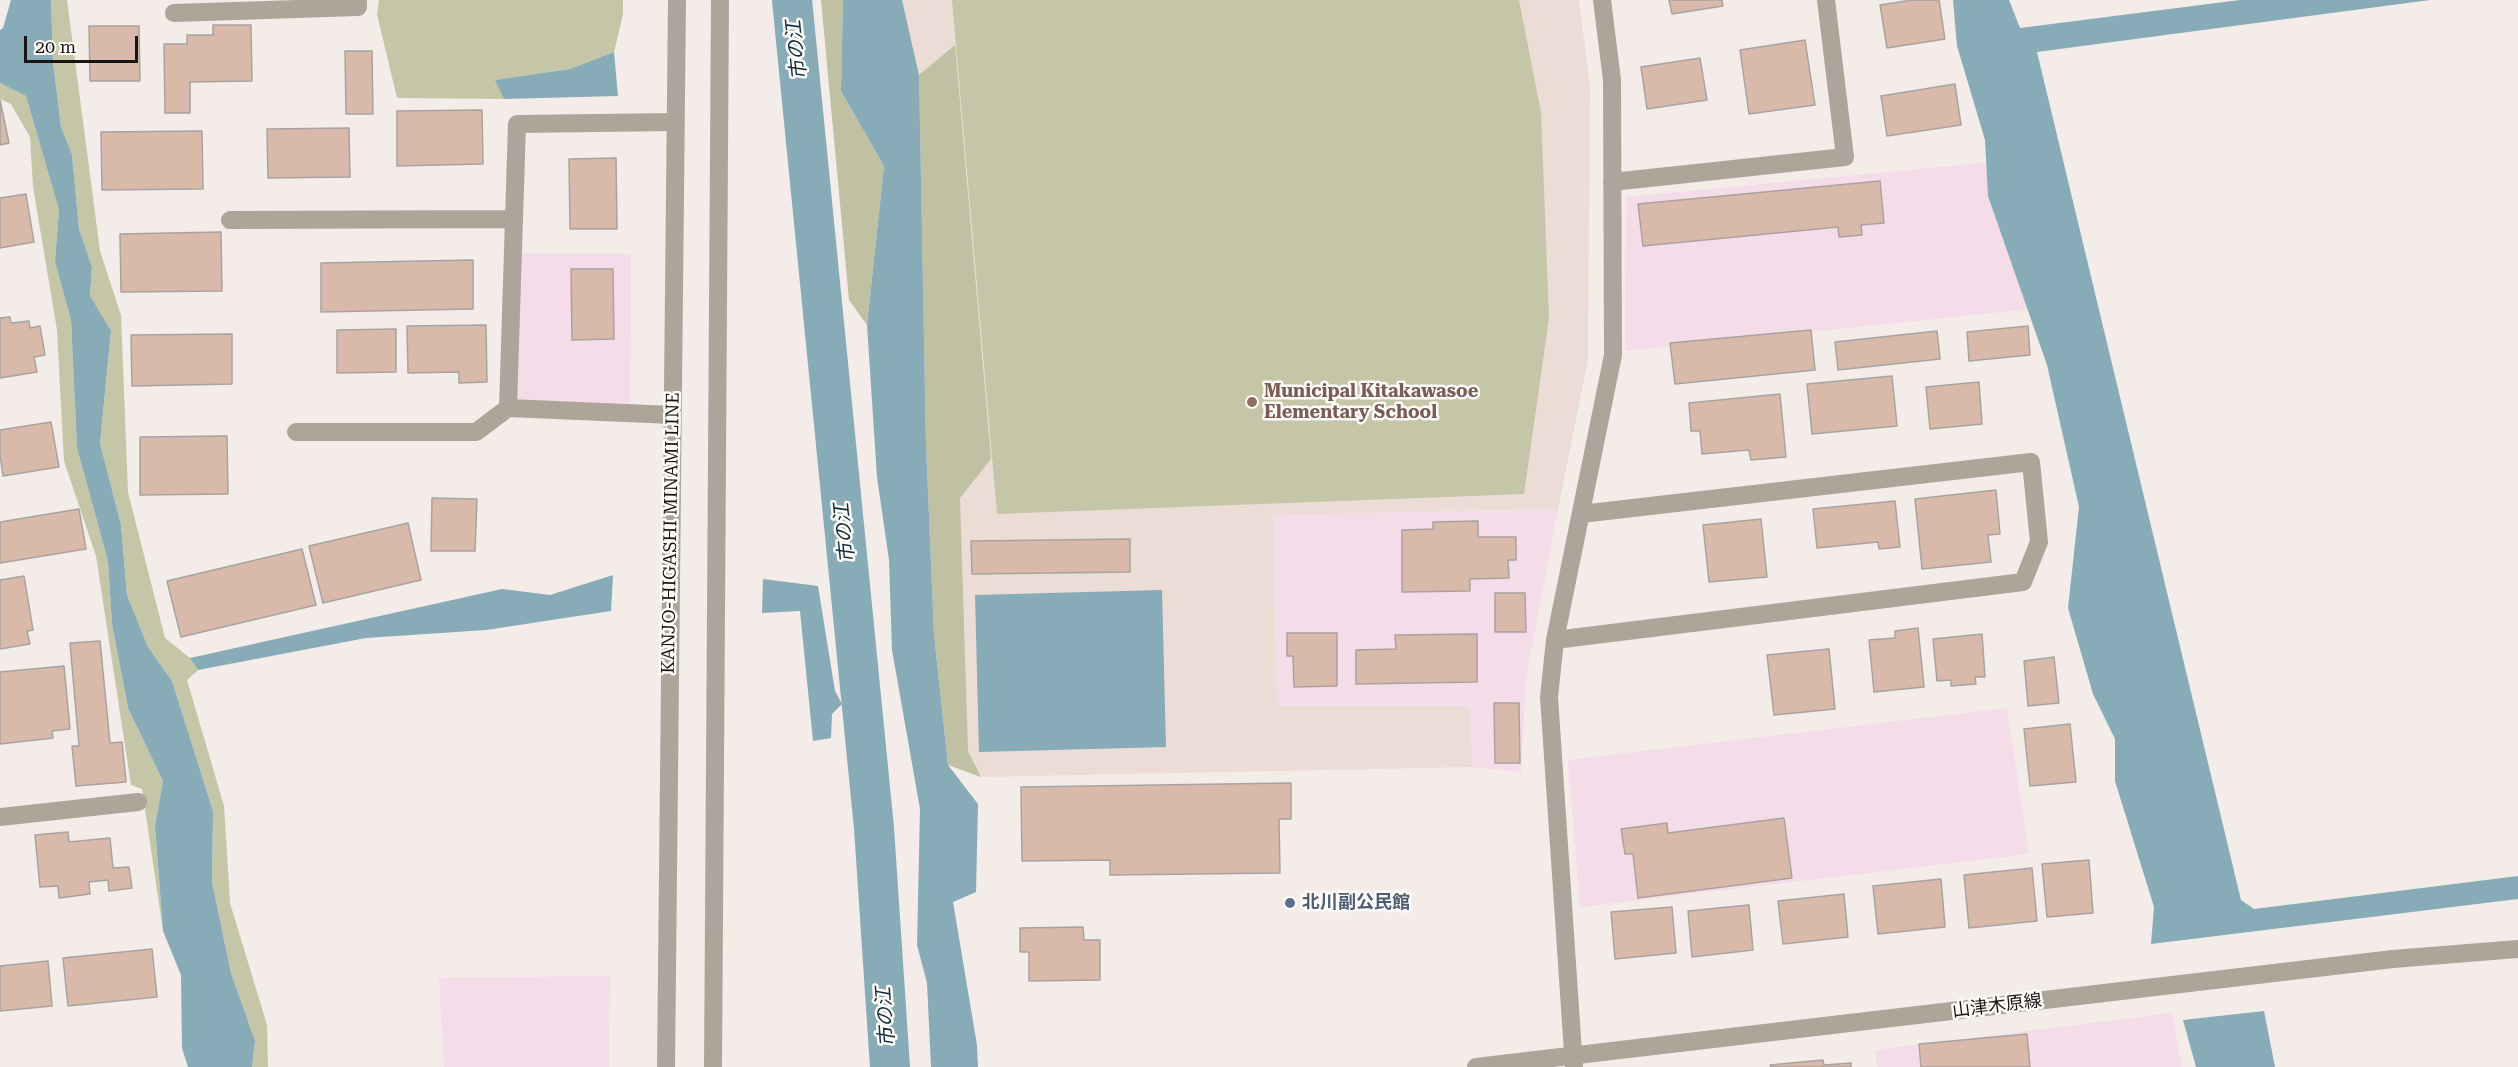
<!DOCTYPE html>
<meta charset="utf-8">
<style>
body{margin:0}
#map{position:relative;width:2518px;height:1067px;overflow:hidden;background:#f3ece9;font-family:"Roboto Serif",serif}
canvas{display:block}
.scale{position:absolute;left:24px;top:36px;width:114px;height:27px;box-sizing:border-box;border:3px solid #181615;border-top:0;padding-left:8px;font-size:18px;line-height:21px;white-space:nowrap;color:#181615;-webkit-text-stroke:4px #fefaf8;paint-order:stroke}
</style>
<div id="map">
<canvas width="2518" height="1067"></canvas>
<div class="scale">20 m</div>
</div>
<script>
const ctx = document.querySelector('canvas').getContext('2d');
ctx.lineJoin = 'round';
function fill(path, color) { ctx.fillStyle = color; ctx.fill(path, 'evenodd'); }
function strokePath(path, color, width, dash) { ctx.strokeStyle = color; ctx.lineWidth = width; ctx.lineCap = dash ? 'butt' : 'round'; ctx.setLineDash(dash || []); ctx.stroke(path); }
function drawText(font, color, halo, rows, align = 'center') {
  ctx.font = font + ' "Roboto Serif","Noto Sans JP",serif'; ctx.lineWidth = 5; ctx.setLineDash([]); ctx.textBaseline = 'middle'; ctx.strokeStyle = halo; ctx.fillStyle = color; for (const [text, x, y, turn = 0] of rows) {
    ctx.save(); ctx.translate(x, y); ctx.rotate((+turn || 0) * Math.PI / 180); ctx.textAlign = isNaN(turn) ? turn : align; if (halo) ctx.strokeText(text, 0, 0); ctx.fillText(text, 0, 0); ctx.restore();
  }
}
const commercial = new Path2D(`
 M2024 159 2060 306 1625 351 1626 197Z
 M520 253 631 254 630 406 516 401Z
 M1558 509 1526 679 1521 772 1473 767 1469 706H1277L1273 515Z
 M2007 708 2029 854 1580 907 1568 760Z
 M610 976 609 1067H444L439 978Z
 M2172 1013 2182 1067H1877L1875 1050Z`);
const built = new Path2D(`
 M902 0H1579L1590 86 1588 359 1558 509 1273 515 1277 706H1469L1473 767 981 777 948 765Z`);
const green = new Path2D(`
 M51 0H67L100 251 121 315 128 492 165 638 190 658 198 670 187 680 224 806 230 903 267 1025 268 1067H252L255 1041 231 973 212 882 213 811 172 681 148 647 127 595 121 525 100 443 111 332 90 297 92 267 79 229 72 156 61 127 53 62Z
 M379 0H623V14L614 52 570 69 496 80 504 99 397 98 377 14Z
 M952 0H1519L1541 112 1549 318 1524 494 997 514Z
 M0 83 26 96 59 210 55 262 71 320 77 448 108 561 112 624 128 708 163 781 155 826 163 931 142 789 131 785 96 556 64 461 57 330 33 187 30 137 11 104 0 99Z`);
const forest = new Path2D(`
 M821 0H843L841 91 884 166 867 325 849 300Z
 M955 45 991 459 960 498 968 751 981 777 948 765 934 634 926 445 919 75Z`);
const water = new Path2D(`
 M11 0H51L53 62 61 127 72 155 79 229 92 267 90 296 111 331 100 443 121 525 127 595 148 647 172 681 213 811 212 882 231 973 255 1041 252 1067H188L182 1048 181 975 163 931 155 826 163 781 128 708 112 624 108 561 77 448 71 320 55 262 59 210 26 96 0 83V30L3 28Z
 M843 0H902L919 75 926 445 934 634 948 765 978 804 976 892 953 902 977 1045 978 1067H931L927 983 917 945 920 809 892 650 889 560 877 477 867 325 884 166 841 91Z
 M1953 0H2009L2020 28 2240 0H2430L2037 52 2241 900 2254 909 2518 876V899L2151 944 2154 907 2115 781V739L2093 694 2068 608 2079 507 2047 365 1988 196 1985 140 1957 46Z
 M614 52 618 96 504 99 495 80 570 69Z
 M613 575 611 611 486 630 366 638 198 670 190 658 502 589 550 595Z
 M763 579 818 586 835 691 842 704 832 714 831 738 813 741 800 611 762 613Z
 M1162 590 1166 747 979 752 975 595Z
 M2264 1011 2275 1067H2196L2183 1020Z`);
const canal = new Path2D(`
 M792 0 874 828 890 1067`);
const building = new Path2D(`
 M1669 0H1722L1723 6 1672 14Z
 M1912 0H1939L1945 39 1887 48 1880 5Z
 M213 25H251L252 81 190 82V113H165L164 44H187V35H213Z
 M89 26H139L140 81H90Z
 M1805 40 1815 105 1749 114 1740 50Z
 M345 51H372L373 114H346Z
 M1700 58 1707 100 1647 109 1641 67Z
 M1955 84 1961 125 1887 136 1881 96Z
 M0 100 9 143 0 145Z
 M482 110 483 164 397 166V111Z
 M349 128 350 177 268 178 267 129Z
 M202 131 203 189 102 190 101 132Z
 M616 158 617 229H570L569 159Z
 M1880 181 1884 223 1861 225 1862 235 1839 237 1838 227 1643 246 1638 204Z
 M26 194 34 242 0 248V198Z
 M221 232 222 291 121 292 120 234Z
 M473 260V309L321 312V263Z
 M571 269H613L614 339 572 340Z
 M10 317 11 323 29 321 30 328 40 326 45 355 34 357 37 372 0 378V318Z
 M486 325 487 382 459 383V372L408 373 407 326Z
 M2028 326 2030 355 1969 361 1967 332Z
 M396 329V372L337 373V330Z
 M1811 330 1815 370 1675 384 1670 343Z
 M1937 331 1940 359 1838 370 1835 342Z
 M232 334V384L132 386 131 335Z
 M1892 376 1897 426 1812 434 1807 384Z
 M1979 382 1982 424 1930 429 1926 387Z
 M1780 394 1786 457 1751 460 1749 450 1702 454 1700 431H1691L1689 403Z
 M51 422 59 467 3 476 0 455V430Z
 M227 436 228 494 140 495V437Z
 M1996 490 2000 534 1988 535 1991 562 1922 569 1915 499Z
 M432 498 477 499 475 551H431Z
 M1895 501 1900 547 1879 549 1878 542 1817 548 1813 509Z
 M79 509 86 549 0 563V522Z
 M1761 519 1767 577 1709 582 1703 525Z
 M1478 521V537H1516V560H1508L1509 578 1470 579V591L1402 592V530L1433 529V522Z
 M408 523 421 580 323 603 309 546Z
 M1130 539V572L972 574 971 541Z
 M302 549 316 605 181 637 167 581Z
 M24 576 33 630 27 631 30 644 0 649V580Z
 M1495 593H1525L1526 632H1495Z
 M1918 628 1924 687 1874 692 1869 640 1895 638V631Z
 M1287 633H1337V686L1294 687 1293 656H1287Z
 M1477 634V682L1356 684V650L1396 649 1395 635Z
 M1982 634 1985 677H1975L1976 684 1951 686V680L1937 681 1933 639Z
 M100 641 110 743 122 742 126 782 76 786 72 746H79L70 643Z
 M1829 649 1835 709 1774 715 1767 655Z
 M2054 657 2059 703 2028 706 2024 661Z
 M64 666 70 729 52 731 53 738 0 744V672Z
 M1494 703H1519L1520 763H1495Z
 M2070 724 2076 782 2030 786 2024 729Z
 M1291 783V819H1279L1280 873 1110 875V860L1022 861 1021 787Z
 M1784 818 1792 878 1638 898 1633 854H1625L1621 829 1667 823 1668 833Z
 M68 832 69 842 110 838 113 868 129 867 132 888 109 891 108 880 89 882 90 894 59 898 58 886 40 887 35 835Z
 M2089 860 2093 913 2047 917 2042 864Z
 M2032 868 2037 921 1969 928 1964 875Z
 M1941 879 1945 927 1878 934 1873 886Z
 M1844 894 1848 937 1783 944 1778 901Z
 M1749 905 1753 950 1692 957 1688 911Z
 M1672 907 1676 953 1615 959 1611 912Z
 M1083 927 1084 940H1100V980L1029 981V952H1020V928Z
 M152 949 157 997 68 1006 63 958Z
 M48 961 52 1006 0 1011V966Z
 M2027 1034 2030 1067H1921L1919 1044Z
 M1823 1060 1824 1065 1851 1063V1067H1771L1770 1065Z`);
const minor = new Path2D(`
 M174 13 358 7V0
 M1612 182 1845 157 1826 0
 M230 220 512 219
 M672 415 508 408 517 124 675 122
 M296 432H476L508 408
 M1555 640 2023 582 2039 542 2031 462 1581 514
 M0 817 138 802
 M1574 1067 1549 697 1555 640 1613 355 1612 80 1602 0`);
const tertiary = new Path2D(`
 M666 1067 677 0
 M713 1067 720 0
 M1476 1067 2393 959 2518 949`);
const markers = [
 [1252,402,6,"#8d6e63"],
 [1290,903,6,"#5c6f8a"]
];
const educationNames = [
 ["Municipal Kitakawasoe",1264,392],
 ["Elementary School",1264,413]
];
const streetNames = [
 ["KANJO-HIGASHI MINAMI LINE",671,533,-89],
 ["山津木原線",1997,1006,-7]
];
const serviceNames = [
 ["北川副公民館",1302,903]
];
const waterNames = [
 ["市の江",797,50,-96],
 ["市の江",845,533,-96],
 ["市の江",886,1017,-94]
];
fill(commercial, '#f4dce8');
fill(built, '#ebddd6');
fill(green, '#c4c6a7');
fill(forest, '#bfc1a2');
fill(water, '#88abb8');
strokePath(canal, '#88abb8', 40);
fill(building, '#d9b9aa');
strokePath(building, '#a9a3a0', 1.5);
strokePath(minor, '#ada599', 18);
strokePath(tertiary, '#ada599', 18);
for (const [x, y, r, color] of markers) { const dot = new Path2D(); dot.arc(x, y, r, 0, 2 * Math.PI); ctx.fillStyle = color; ctx.fill(dot); strokePath(dot, '#fefaf8', 2); }
drawText('bold 18px', '#785e54', '#fefaf8', educationNames, 'left');
drawText('18px', '#181615', '#fefaf8', streetNames);
drawText('bold 18px', '#4e5e75', '#fefaf8', serviceNames, 'left');
drawText('italic 20px', '#0d2e3a', '#fefaf8', waterNames);
</script>
